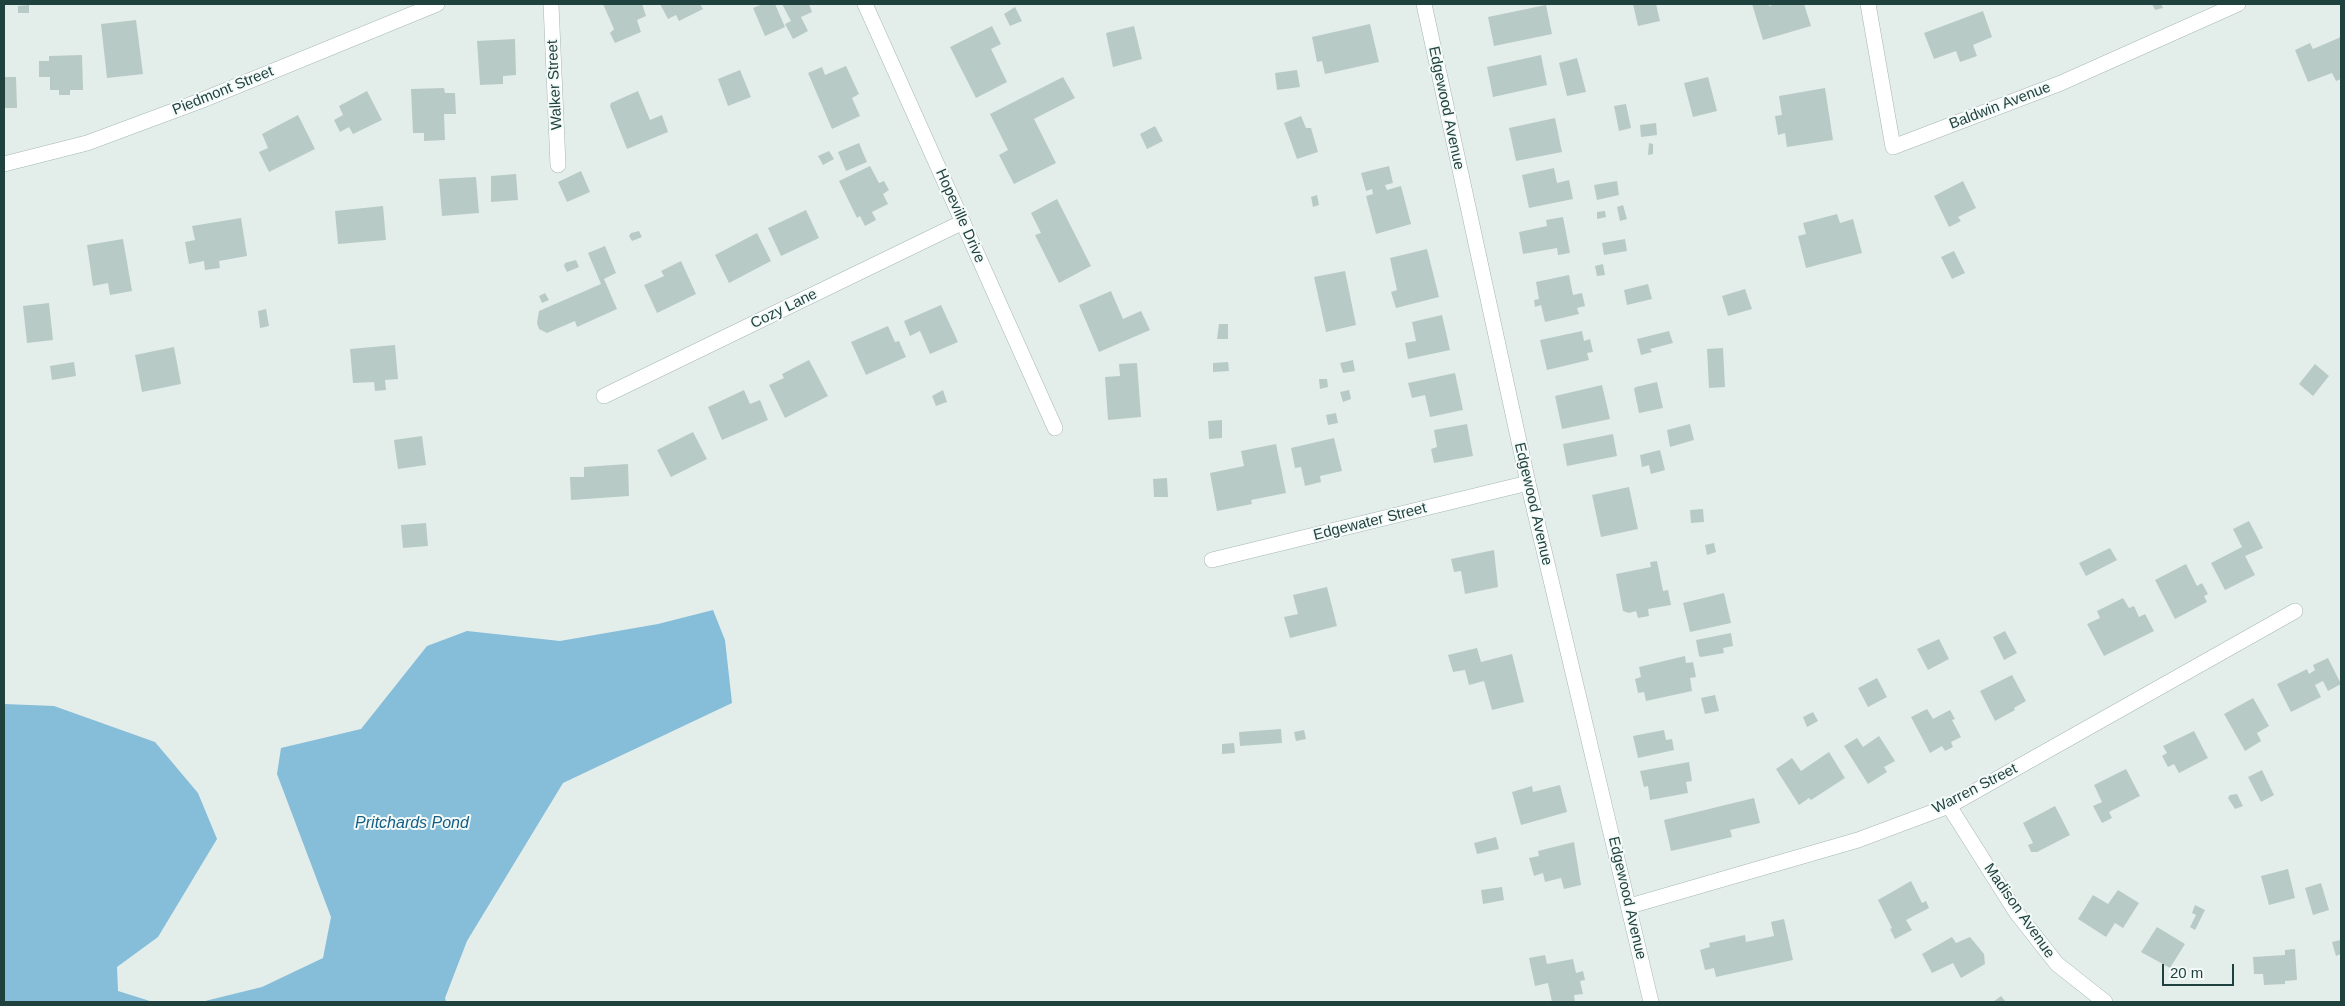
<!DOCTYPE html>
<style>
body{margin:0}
#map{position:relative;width:2345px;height:1006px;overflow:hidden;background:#e3eeeb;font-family:Arial,sans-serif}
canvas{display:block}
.frame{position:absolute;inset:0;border:5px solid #20423f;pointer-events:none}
.scale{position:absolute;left:2162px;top:964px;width:72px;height:22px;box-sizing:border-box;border:2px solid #20423f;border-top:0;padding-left:6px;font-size:15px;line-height:18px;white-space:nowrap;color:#20423f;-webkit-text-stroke:4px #f4faf8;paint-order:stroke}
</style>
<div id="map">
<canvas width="2345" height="1006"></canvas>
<div class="frame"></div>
<div class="scale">20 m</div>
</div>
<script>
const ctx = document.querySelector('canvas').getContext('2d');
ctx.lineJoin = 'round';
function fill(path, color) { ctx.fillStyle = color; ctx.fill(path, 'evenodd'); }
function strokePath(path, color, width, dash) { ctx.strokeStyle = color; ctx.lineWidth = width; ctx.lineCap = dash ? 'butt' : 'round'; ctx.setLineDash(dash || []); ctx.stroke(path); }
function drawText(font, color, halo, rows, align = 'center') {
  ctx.font = font + ' Arial,sans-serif'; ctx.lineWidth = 4; ctx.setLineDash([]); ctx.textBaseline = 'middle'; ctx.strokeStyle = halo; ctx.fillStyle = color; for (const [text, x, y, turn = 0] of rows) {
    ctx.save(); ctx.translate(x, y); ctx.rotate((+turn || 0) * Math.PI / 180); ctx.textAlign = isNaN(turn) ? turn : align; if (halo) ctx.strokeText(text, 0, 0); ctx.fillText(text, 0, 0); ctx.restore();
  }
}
const water = new Path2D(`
 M713 610 725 640 732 703 563 783 467 941 445 998 446 1002H201L262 987 323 958 331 917 277 774 281 748 361 729 427 646 467 631 560 641 658 624Z
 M4 704 54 706 155 742 198 793 217 839 158 937 117 967 118 991 153 1002H4Z`);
const building = new Path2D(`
 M603 4H642L646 16 637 20 641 32 615 43 610 33 614 29Z
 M660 4H700L703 9 679 21 676 15 668 19Z
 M763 4H775L785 27 765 36 753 8Z
 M782 4H809L812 12 801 17 808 31 793 39 785 24 791 21Z
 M1633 4H1656L1660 21 1638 26Z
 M1752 4H1769V6L1777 4H1804L1811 26 1763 40Z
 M2152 4H2161L2163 8 2155 10Z
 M29 5V13H18V6Z
 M1546 5 1552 34 1494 46 1488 17Z
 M1015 7 1022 21 1010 26 1004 14Z
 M1983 11 1992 37 1973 45 1977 56 1960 62 1956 51 1934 59 1924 33Z
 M136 20 143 74 107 78 101 24Z
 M1370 24 1379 62 1325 74 1322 61 1317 62 1312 37Z
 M992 26 1001 44 991 49 1007 82 976 98 950 47Z
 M1134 26 1142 59 1113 67 1106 33Z
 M2341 37V79L2336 81 2332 73 2308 82 2295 50 2310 43 2313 49Z
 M515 39 516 75 503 76V84L480 85 477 41Z
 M82 55 83 90H70V95H59V90H50V77H39V61H49V56Z
 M1541 55 1547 85 1493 97 1487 67Z
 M1577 58 1586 92 1567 96 1559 63Z
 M846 66 859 94 852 98 860 116 832 129 808 73 822 67 825 75Z
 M740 70 751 97 728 106 718 79Z
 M1297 70 1300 87 1277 90 1275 73Z
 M4 77H16L17 108H4Z
 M1063 77 1075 98 1034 119 1056 163 1014 184 999 155 1008 150 990 114Z
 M1708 77 1717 111 1693 117 1684 83Z
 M444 88 445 93H455L456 114H444L445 140 424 141V133H413L411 89Z
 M1825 88 1833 140 1787 147 1785 133 1778 135 1775 116 1782 115 1779 96Z
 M367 91 382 120 353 134 349 127 340 132 334 120 343 115 339 106Z
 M638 91 650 120 662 115 668 132 627 149 610 106 611 103Z
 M1626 104 1631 128 1619 131 1614 106Z
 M298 115 315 149 269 172 259 152 268 148 262 134Z
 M1301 116 1306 128H1311L1318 152 1297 159 1284 123Z
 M1555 118 1562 152 1516 161 1509 128Z
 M1656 123 1657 135 1641 137 1640 125Z
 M1155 126 1163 141 1147 149 1140 134Z
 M859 143 867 162 846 171 838 152Z
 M1649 143 1653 144V154L1648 155Z
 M829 151 834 159 823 165 818 156Z
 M870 166 879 183 884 181 889 190 883 194 888 204 872 212 876 220 865 226 860 216 857 218 839 181Z
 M1389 166 1393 183 1385 185 1387 190 1401 186 1411 224 1376 234 1366 196 1373 194 1372 189 1366 191 1361 173Z
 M1554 168 1557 183 1569 180 1573 199 1529 208 1522 175Z
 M581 171 590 192 567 202 558 182Z
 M516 174 518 200 491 202V176Z
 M476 177 479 213 442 216 439 179Z
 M1617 181 1619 195 1597 200 1594 185Z
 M1963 181 1976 208 1958 217 1961 221 1949 227 1934 196Z
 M1317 195 1319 205 1313 207 1311 197Z
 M1057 199 1091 266 1059 283 1035 235 1041 233 1031 213Z
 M1623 205 1627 219 1620 221 1617 207Z
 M383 206 386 240 338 244 335 211Z
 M806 210 819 238 781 256 768 228Z
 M1605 211 1606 217 1597 219V212Z
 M1837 214 1840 223 1853 219 1862 253 1806 268 1798 236 1806 234 1803 223Z
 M1563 217 1570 253 1558 255 1557 248 1523 254 1519 232 1547 226 1546 220Z
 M241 218 247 256 219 261 220 268 205 270 204 261 189 264 185 242 195 240 192 226Z
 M639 231 642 237 632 241 629 236 631 233Z
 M757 233 771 261 729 283 715 255Z
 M123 239 132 291 110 295 108 283 93 286 87 245Z
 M1625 239 1627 251 1604 255 1602 243Z
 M605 246 616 273 604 279 617 309 577 327 575 321 547 333 539 329 537 323 539 311 601 284 588 253Z
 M1427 249 1439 297 1396 308 1391 292 1397 290 1390 258Z
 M1954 251 1965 273 1952 279 1941 257Z
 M576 260 579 267 567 272 564 266 565 263Z
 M681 261 696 294 657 313 644 285 664 276 661 271Z
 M1603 264 1605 275 1597 276 1595 266Z
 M1345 271 1356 325 1326 332 1314 277Z
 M1569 275 1573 295 1582 293 1585 306 1577 308 1579 314 1545 322 1541 305 1535 307 1534 300 1539 299 1536 282Z
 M1648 284 1652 299 1627 305 1624 290Z
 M1745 289 1752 309 1728 316 1722 296Z
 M1111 291 1123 319 1141 311 1150 330 1099 352 1079 305Z
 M545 293 549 300 542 303 539 296Z
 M49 303 53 340 27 343 23 306Z
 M941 305 958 342 930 354 920 331 910 336 904 321Z
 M266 309 269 326 260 328 258 311Z
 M1442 315 1450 350 1408 359 1405 343 1416 341 1412 322Z
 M1219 324H1228V339H1217Z
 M888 326 895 342 899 341 906 357 866 375 851 342Z
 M1582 331 1584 341 1590 339 1593 352 1587 353 1589 360 1547 370 1540 340Z
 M1669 331 1673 343 1650 349 1652 352 1641 355 1637 339Z
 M395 345 398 379 385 380 386 390 375 391 374 382 353 383 350 349Z
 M174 347 181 384 142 392 135 355Z
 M1723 348 1725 387 1709 388 1707 349Z
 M809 360 828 396 785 418 769 385 784 378 782 374Z
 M1353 360 1355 371 1343 373 1340 363Z
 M74 362 76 376 52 380 50 366Z
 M1228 362 1229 371 1213 372V363Z
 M1137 363 1141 417 1108 420 1105 377 1120 376 1119 364Z
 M2315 364 2329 376 2313 396 2299 384Z
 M1455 373 1463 410 1430 417 1425 395 1412 398 1408 383Z
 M1319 379H1327L1328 387 1320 389Z
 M1657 382 1663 408 1639 413 1634 389 1636 387Z
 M1602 385 1610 419 1562 429 1555 396Z
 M744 390 750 404 760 400 768 420 722 440 708 407Z
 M943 390 947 402 936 406 932 396Z
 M1349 390 1351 399 1343 402 1340 392Z
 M1336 413 1338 423 1328 425 1326 415Z
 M1222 420V438L1209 439 1208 421Z
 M1467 424 1473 456 1434 463 1431 449 1437 447 1434 430Z
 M1690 424 1694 440 1670 447 1667 430Z
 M693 432 707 459 671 477 657 450Z
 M1613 434 1617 456 1567 466 1563 444Z
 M422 436 426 465 398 469 394 440Z
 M1334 438 1342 471 1320 476 1321 482 1305 486 1301 467 1295 468 1291 448Z
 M1276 444 1286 493 1251 500 1252 504 1217 511 1210 473 1244 466 1241 451Z
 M1660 450 1665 470 1651 474 1649 465 1642 467 1640 455Z
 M628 464 629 496 571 500 570 477H584V467Z
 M1167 478 1168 497H1154L1153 479Z
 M1629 487 1638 529 1601 537 1592 495Z
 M1703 509 1704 522 1691 523 1690 510Z
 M2249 521 2263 548 2245 556 2255 575 2225 590 2211 563 2242 547 2233 529Z
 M426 523 428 546 403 548 401 525Z
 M1714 543 1716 552 1707 555 1705 545Z
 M2110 548 2117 560 2086 576 2079 563Z
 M1494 550 1498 587 1465 594 1461 571 1454 572 1451 559Z
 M1657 561 1663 591 1668 590 1671 605 1648 609 1649 616 1638 618 1636 611 1629 613 1623 611 1616 574 1651 567 1650 562Z
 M2186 564 2197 586 2202 583 2208 594 2204 596 2207 602 2175 619 2155 580Z
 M1327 587 1337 626 1290 638 1284 617 1298 614 1293 595Z
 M1724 593 1731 623 1690 632 1683 603Z
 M2123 598 2129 608 2134 606 2139 617 2145 614 2154 631 2104 656 2087 624 2100 618 2097 611Z
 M2005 631 2017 653 2004 660 1993 637Z
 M1731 633 1733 646 1723 648 1724 653 1701 657 1699 656 1696 640Z
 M1939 639 1949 659 1928 670 1917 649Z
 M1477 648 1481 662 1512 654 1524 702 1492 710 1484 681 1469 685 1465 670 1453 672 1448 655Z
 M1685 656 1686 663 1693 662 1696 677 1690 678 1692 691 1646 701 1644 692 1638 693 1635 679 1641 677 1639 667Z
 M2328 658 2341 684 2328 691 2323 681 2315 685 2321 697 2291 712 2277 684 2307 669 2309 674 2315 670 2313 665Z
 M2012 675 2026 701 2014 708 2015 710 1995 721 1980 691Z
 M1877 678 1887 697 1868 707 1858 688Z
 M1715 695 1719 711 1705 714 1701 698Z
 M2253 698 2269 726 2257 733 2261 741 2245 751 2224 714Z
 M1927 709 1933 719 1950 710 1955 719 1952 720 1961 737 1951 742 1953 747 1945 751 1942 746 1930 753 1911 717Z
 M1813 712 1818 721 1807 727 1803 717Z
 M1281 729 1282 743 1240 746 1239 732Z
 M1304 730 1306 739 1296 741 1294 732Z
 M1664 730 1666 740 1672 739 1674 750 1638 758 1633 736Z
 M2194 731 2208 758 2179 773 2174 764 2168 767 2162 756 2167 753 2163 746Z
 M1879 736 1895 761 1884 767 1887 772 1868 784 1844 746 1857 738 1863 747Z
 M1234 743 1235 753 1222 754V744Z
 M1829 752 1845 778 1811 800 1809 798 1799 805 1776 769 1792 758 1801 771Z
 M1689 762 1692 781 1686 782 1688 793 1650 800 1648 786 1644 787 1640 771Z
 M2126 769 2140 796 2109 812 2112 818 2102 823 2093 806 2102 802 2094 785Z
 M2262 770 2274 795 2261 802 2248 777Z
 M1560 785 1567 812 1521 825 1512 792 1532 786 1533 792Z
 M2237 794 2243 806 2235 809 2228 798 2230 795Z
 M1754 798 1760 823 1730 830 1732 837 1671 851 1664 820Z
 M2055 806 2070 835 2037 852H2031L2028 845 2033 843 2023 823Z
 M1496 837 1499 849 1477 854 1474 843Z
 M1574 842 1581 885 1564 889 1561 878 1545 882 1543 873 1534 876 1529 858 1539 856 1538 851Z
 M2288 869 2295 898 2269 905 2261 876Z
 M1911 881 1922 903 1926 901 1929 908 1906 920 1912 930 1895 939 1890 929 1892 928 1878 900Z
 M2321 883 2329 910 2313 915 2305 888Z
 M1502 887 1504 900 1483 904 1481 890Z
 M2118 890 2139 903 2123 928 2115 923 2106 937 2078 919 2093 895 2108 904Z
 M2195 905 2205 910 2195 930 2190 927 2196 915 2192 913Z
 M1784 919 1793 960 1716 977 1714 968 1705 970 1700 950 1710 947 1709 943 1745 935 1746 942 1774 936 1771 922Z
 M2157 927 2185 944 2170 968 2141 952Z
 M1952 937 1956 943 1970 937 1984 954 1985 964 1961 978 1953 963 1932 973 1922 954Z
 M2341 940V954L2336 956 2332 942Z
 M2295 949 2297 980 2285 981V984L2264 985 2263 974H2254L2253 957 2285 955V950Z
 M1545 955 1547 964 1573 959 1576 973 1583 971 1585 980 1580 981 1583 994 1574 995 1575 1002H1552L1548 983 1535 986 1529 958Z
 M2001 996 2006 1002H1993Z`);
const minor = new Path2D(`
 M551 4 558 165
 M865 4 1055 428
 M1424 4 1528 483 1651 1002
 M1868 4 1893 147 2061 83 2238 4
 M4 164 87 143 200 101 437 4
 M604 396 963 222
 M1212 560 1528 483
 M1949 806 2016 912 2057 964 2105 1002
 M1630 906 1858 840 1949 806 2295 611`);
const streetNames = [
 ["Walker Street",555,85,-93],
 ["Piedmont Street",223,91,-22],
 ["Baldwin Avenue",2000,106,-21],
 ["Edgewood Avenue",1446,108,78],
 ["Hopeville Drive",960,216,66],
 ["Cozy Lane",784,309,-26],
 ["Edgewood Avenue",1533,504,77],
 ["Edgewater Street",1370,522,-14],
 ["Warren Street",1975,789,-27],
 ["Edgewood Avenue",1627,898,77],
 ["Madison Avenue",2019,911,55]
];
const waterNames = [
 ["Pritchards Pond",412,824]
];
fill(water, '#86bdd9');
fill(building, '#b8cac5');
strokePath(minor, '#a5b7b4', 16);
strokePath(minor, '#fff', 15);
drawText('15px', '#20423f', '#f4faf8', streetNames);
drawText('italic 16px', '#145e85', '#f4faf8', waterNames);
</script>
